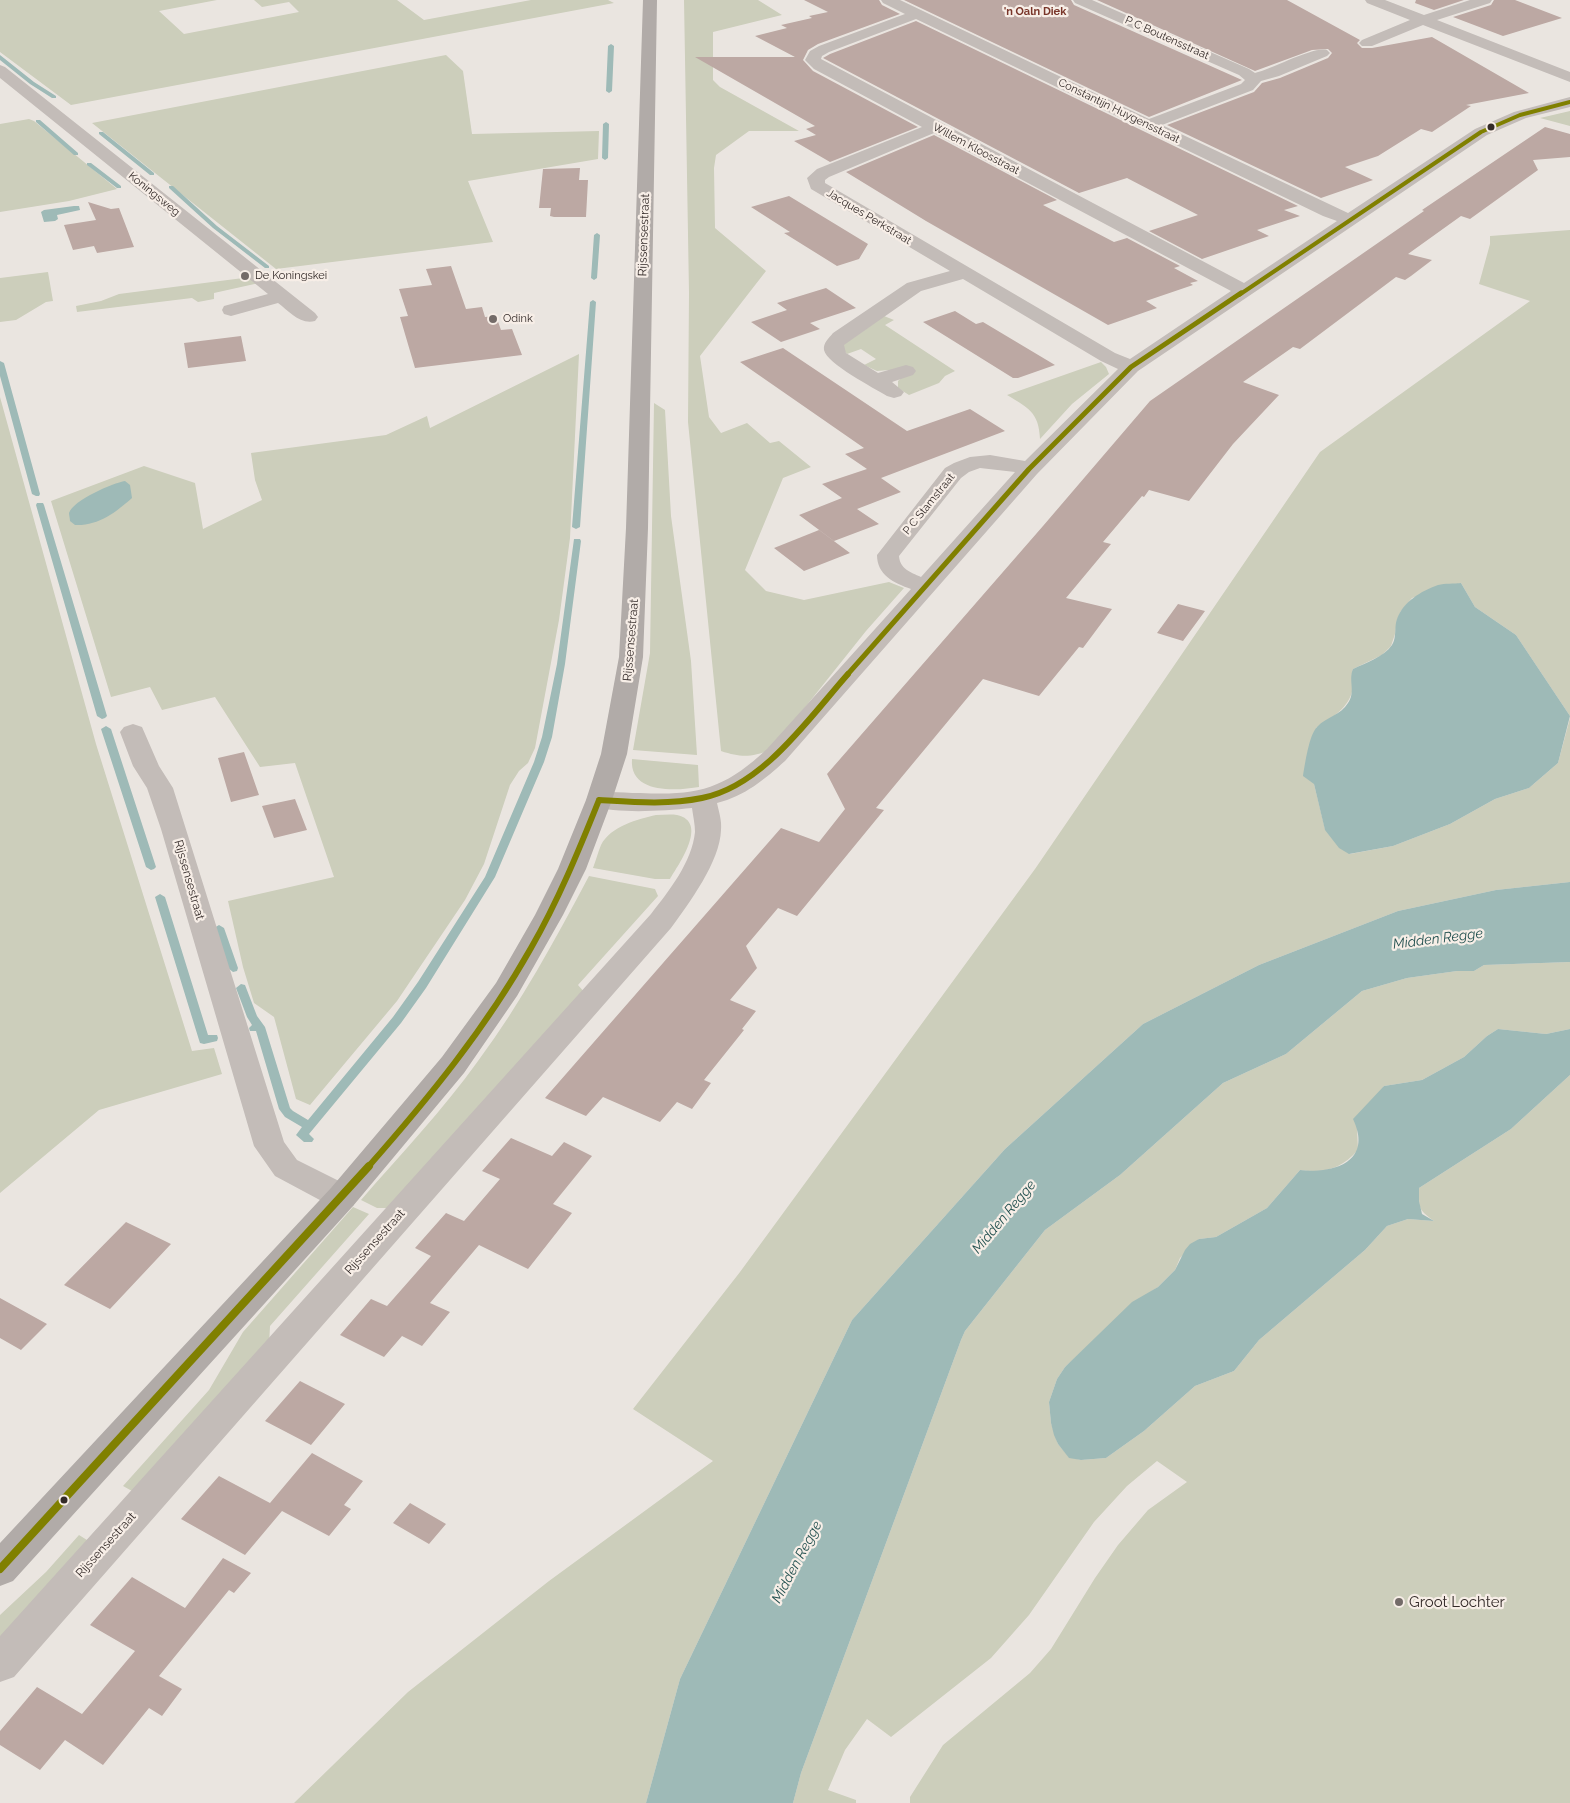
<!DOCTYPE html>
<style>
body{margin:0}
canvas{display:block;background:#eae5e0}
</style>
<canvas width="1570" height="1803"></canvas>
<script>
const ctx = document.querySelector('canvas').getContext('2d');
ctx.lineJoin = 'round';
function fill(path, color) { ctx.fillStyle = color; ctx.fill(path, 'evenodd'); }
function strokePath(path, color, width, dash) { ctx.strokeStyle = color; ctx.lineWidth = width; ctx.lineCap = dash ? 'butt' : 'round'; ctx.setLineDash(dash || []); ctx.stroke(path); }
function drawText(font, color, halo, rows, align = 'center') {
  ctx.font = font + ' Raleway,sans-serif'; ctx.lineWidth = 4.5; ctx.setLineDash([]); ctx.textBaseline = 'middle'; ctx.strokeStyle = halo; ctx.fillStyle = color; for (const [text, x, y, turn = 0] of rows) {
    ctx.save(); ctx.translate(x, y); ctx.rotate((+turn || 0) * Math.PI / 180); ctx.textAlign = isNaN(turn) ? turn : align; if (halo) ctx.strokeText(text, 0, 0); ctx.fillText(text, 0, 0); ctx.restore();
  }
}
const green = new Path2D(`
 M0 0H217L159 11 184 34 299 12 289 2 262 7 254 0H397L424 20 531 0H608L614 3 71 105 0 52Z
 M684 0H758L782 15 713 32V80L720 87 799 131H749L716 155 714 168 715 228 766 271 700 356 709 417 721 433 747 423 770 443 779 441 811 467 783 478 745 570 766 591 804 600 889 582 904 588 866 631 771 750C751 757 742 758 721 751L688 422 689 293Z
 M446 55 463 71 472 134 599 131 598 159 468 181 493 242 276 269 92 123Z
 M1570 111V126L1540 118Z
 M29 119 34 121 117 189 69 201 0 212V124Z
 M1570 230V716L1516 635 1475 607 1461 583 1412 598 1401 611 1397 620 1395 634 1391 646 1382 655 1353 669C1350 677 1354 681 1353 688 1349 709 1332 717 1316 728L1314 784 1325 829 1350 854 1393 846 1450 824 1495 799 1529 788 1558 763 1570 718V882L1496 890 1398 911 1259 965 1143 1024 1005 1149 852 1320 680 1679 646 1803H294L408 1692 549 1581 713 1461 633 1409 740 1272 1035 869 1320 452 1530 301 1479 284 1490 244V236Z
 M48 272 53 301 46 302 16 320 0 322V278Z
 M251 277 259 283 214 293V299L198 302 192 298 77 312 76 306 101 301 119 294Z
 M884 316 894 320 885 325 955 371 945 376 939 383 909 395 898 388V381L901 378 889 370 877 371 864 365 876 359 861 349 847 354 843 349V345Z
 M579 354 570 538 559 620 535 748 528 763 519 771 510 785 484 864 465 900 397 1001 310 1105 296 1099 274 1017 254 1003 243 967 228 901 334 877 295 763 260 767 215 697 162 710 150 687 111 697 51 501 144 466 195 483 203 529 262 500 255 480 251 453 386 435 427 416 430 428Z
 M1101 362 1106 367 1109 374 1072 404 1040 439C1039 412 1028 408 1007 395Z
 M0 397 96 744 192 1051 214 1048 222 1074 99 1110 0 1193Z
 M654 403 665 410 671 516 691 661 697 755 633 750 650 653Z
 M632 759 698 765 699 787C676 791 629 794 632 759Z
 M656 815C663 815 670 814 677 815 709 822 679 864 670 879H655L593 868C596 860 598 852 601 845 611 826 638 819 656 815Z
 M589 876 655 889 658 896 578 985 585 993 392 1208H377L361 1200C400 1155 443 1110 478 1061 521 1003 555 940 589 876Z
 M1570 962V1029L1546 1034 1498 1029 1487 1036 1464 1057 1422 1080 1384 1086 1357 1128 1358 1150C1341 1169 1326 1173 1300 1170L1267 1208 1216 1237 1199 1239 1180 1258 1175 1270 1158 1287 1146 1295 1065 1367 1057 1379 1049 1402 1051 1423 1058 1444 1069 1457 1081 1460 1106 1458 1144 1431 1195 1386 1234 1371 1259 1340 1365 1250 1387 1226 1408 1219 1434 1221C1418 1209 1419 1209 1419 1188L1511 1129 1570 1075V1803H910V1797L943 1745 1030 1673 1051 1649 1095 1578 1118 1545 1148 1510 1187 1482 1157 1461 1127 1486 1094 1522 1029 1615 991 1658 891 1737 867 1719 845 1750 828 1790 856 1800V1803H793L801 1773 961 1340 965 1331 1045 1230 1120 1175 1223 1083 1286 1054 1362 991 1407 978 1457 971H1474L1484 965Z
 M353 1207 369 1214 270 1326 269 1345 0 1644V1615L46 1572 79 1535 87 1540 132 1491 123 1486 209 1390 243 1332Z`);
const water = new Path2D(`
 M74 206H79L80 210 57 215 58 219 55 221 44 222 41 212 44 210Z
 M125 481 130 485 132 498C115 513 98 526 75 525L70 521C70 519 69 515 69 513 73 500 113 483 125 481Z
 M1461 583 1475 607 1516 635 1570 716 1558 763 1529 788 1495 799 1450 824 1393 846 1349 854 1339 848 1325 830 1314 784 1303 776C1305 764 1309 735 1317 727 1326 717 1341 715 1348 703 1356 692 1348 680 1353 669 1365 663 1384 657 1392 645 1397 637 1394 627 1397 619 1403 602 1421 591 1438 585 1445 583 1454 584 1461 583Z
 M1570 882V962L1484 965 1474 971H1457L1407 978 1362 991 1286 1054 1223 1083 1120 1175 1045 1230 965 1331 961 1340 801 1773 793 1803H646L680 1679 852 1320 1005 1149 1143 1024 1259 965 1398 911 1496 890Z
 M1498 1029 1546 1034 1570 1029V1075L1511 1129 1419 1188V1201L1422 1214 1434 1221 1408 1219 1387 1226 1365 1250 1259 1340 1234 1371 1195 1386 1144 1431 1106 1458 1081 1460 1069 1458 1058 1444 1054 1435 1051 1423 1049 1402 1057 1379 1065 1367 1132 1302 1158 1287 1175 1270 1185 1250 1190 1244 1199 1239 1216 1237 1267 1208 1300 1170C1335 1174 1373 1161 1353 1119L1384 1086 1422 1080 1464 1057 1487 1036Z`);
const stream = new Path2D(`
 M611 44 614 46 612 91 609 93 606 91 608 46Z
 M0 55 34 82 56 96V98H52L30 84 0 60Z
 M36 120H40L78 153V155H74L36 122Z
 M606 122 609 124 608 158 605 160 602 158 603 124Z
 M99 132H103L154 173V175H150L99 134Z
 M87 163H91L121 186V188H117L87 165Z
 M169 186H173L217 226 269 266V268H265L213 228 169 188Z
 M597 233 600 235 597 278 594 280 591 278 594 235Z
 M593 300 596 302 580 527 576 529 572 527 590 302Z
 M0 361 4 363 40 494 39 496H36L32 494 0 376Z
 M37 503H43L44 505 107 716 105 718 102 719 97 716 36 505Z
 M574 539H580L581 541 565 664 552 737 544 762 495 877 426 988 401 1023 309 1134 314 1139 312 1142H304L296 1135 302 1127 285 1117 279 1109 256 1031H250L249 1028 252 1025 247 1017 236 988 241 984 245 985 257 1016 265 1027 290 1108 293 1111 308 1120 393 1017 418 982 485 877 534 762 542 737 557 664Z
 M106 726 111 729 156 867 154 869 151 870 146 867 101 729Z
 M160 894 165 897 208 1035H217L218 1038 217 1041 204 1044 200 1043 199 1040 155 897Z
 M219 925 224 928 238 968 237 971 233 972 228 968 214 928Z`);
const building = new Path2D(`
 M804 0H879L882 5 900 14 818 44 808 50 803 60 813 71 918 127 830 162 794 141 816 135 806 129 815 126 695 57H795L755 36 787 28 781 25 812 18 809 16 828 12Z
 M904 0H1071L1074 5 1242 80 1149 117Z
 M1097 0H1287L1360 40 1357 43 1362 48H1372L1432 37 1529 93 1466 105 1471 106 1432 132 1421 129 1378 156 1345 167 1373 180 1321 198 1167 125 1254 92 1262 83 1280 78 1328 58 1332 53 1328 49 1312 50 1255 71Z
 M1416 0H1464L1434 10 1415 3Z
 M1494 0H1515L1562 18 1503 36 1453 17 1491 5Z
 M916 21 1298 206 1284 210 1300 216 1257 230 1269 236 1202 259 1149 231 1198 215 1127 178 1079 193 823 58 830 54Z
 M1545 127 1570 134V157L1533 160 1538 170 1470 219 1461 216 1408 254 1432 260 1411 276 1405 280 1396 277 1300 349 1293 347 1243 382 1279 395 1233 444 1189 501 1149 490 1144 497 1142 496 1103 542 1111 544 1066 598 1112 609 1083 648 1079 647 1039 696 983 679 876 808 884 810 797 916 778 908 746 946 757 968 730 1000 756 1011 742 1029 744 1030 704 1080 711 1083 692 1109 677 1102 660 1122 603 1097 586 1116 545 1098 781 828 819 842 845 809 827 774 1043 526 1150 401 1424 211 1422 210Z
 M934 135 1057 200 1043 205 1114 242 1127 238 1180 266 1174 268 1198 281 1190 283 1193 285 1146 301 1157 308 1108 325 926 221 846 172Z
 M580 168 579 180H588L586 217H554L550 216 551 208H539L543 169Z
 M789 196 868 244 859 259 837 266 784 233 790 232 751 207Z
 M88 202 111 209 119 208 134 247 97 253 94 246 73 250 64 225 96 220Z
 M451 266 466 309 482 307 485 317 496 316 501 330 512 329 522 355 415 368 400 317 408 316 399 289 432 285 426 269Z
 M826 288 856 308 810 323 820 329 781 342 751 322 787 310 777 303Z
 M955 311 976 324 983 322 1055 365 1018 378H1013L923 322Z
 M241 336 246 361 188 368 184 343Z
 M783 348 907 431 970 409 1005 431 881 478 901 492 857 509 879 524 834 541 799 515 842 498 822 484 867 469 845 454 864 448 740 362Z
 M819 530 850 553 804 571 774 548Z
 M1178 604 1205 611 1183 641 1157 633Z
 M244 752 259 795 231 802 218 758Z
 M295 799 307 830 274 838 262 806Z
 M511 1138 552 1156 564 1142 592 1156 553 1204 572 1213 528 1269 479 1245 430 1303 450 1312 422 1346 402 1336 384 1357 340 1335 371 1299 387 1306 431 1256 415 1248 446 1213 464 1221 500 1179 482 1171Z
 M126 1222 171 1244 110 1309 64 1285Z
 M0 1298 47 1324 21 1350 0 1338Z
 M300 1381 345 1404 311 1445 265 1421Z
 M312 1453 363 1481 344 1505 351 1509 329 1536 282 1511 245 1555 181 1519 219 1476 270 1503Z
 M410 1503 446 1524 429 1544 393 1523Z
 M223 1558 251 1573 234 1593 229 1590 159 1676 182 1689 162 1716 149 1708 103 1765 65 1740 40 1770 0 1745V1731L37 1687 82 1714 135 1651 90 1625 132 1577 185 1608Z`);
const minor = new Path2D(`
 M881 0H900L1149 119 1241 84 1245 80 1239 75 1075 3 1073 0H1092L1249 69 1255 73C1272 69 1314 46 1327 50L1330 53 1327 56 1279 76 1261 81 1253 90 1162 125 1348 213 1475 129 1514 112 1570 97V107L1526 118 1487 135 1138 371 1037 474 785 761C765 779 745 796 717 803 719 812 722 821 721 830 720 862 689 903 671 928L14 1677 0 1682V1636L651 914C669 891 692 862 695 832 695 824 693 816 692 808 661 811 620 814 590 806L586 800 590 794C606 790 623 793 640 793 698 796 724 789 767 749L911 589C894 583 877 575 877 555L945 468 954 463 970 457 990 455 1025 461 1118 369 1101 361 963 279 921 291 844 345 846 353 878 373 906 365 913 367 916 371 913 375 892 382 904 392 901 396 894 398 887 396C874 388 827 364 824 350 823 343 829 338 833 333L907 283 950 271 811 189 807 178 817 169 922 127 814 69 805 60 810 51 819 46 905 14 883 3ZM916 19 1323 216 1337 221 1244 283 821 59 822 56 829 52ZM934 133 1231 291 1130 359 1115 353 825 183V180L829 177ZM980 468 1015 472 921 577C910 572 900 569 899 556L961 478 969 472Z
 M1365 0H1385L1424 15 1470 0H1492L1490 3 1437 20 1570 72V82L1423 25 1372 46H1362L1359 43 1362 40 1410 20 1367 3Z
 M0 65 5 67 315 313 318 317 315 321C300 325 289 311 278 303L231 316 224 314 222 310 224 306 268 294 0 78Z
 M133 724 142 727 159 766 173 788 284 1142 297 1160 353 1188 358 1197 353 1206 342 1209 331 1206 275 1176 254 1146 161 829 147 788 133 766 120 732 124 727Z`);
const major = new Path2D(`
 M643 0H657L648 528 643 657 627 754 612 800 586 869 563 915 517 996 464 1073 353 1206 13 1581 0 1586V1543L331 1188 442 1057 496 983 535 915 558 869 586 800 601 754 619 657 626 528Z`);
const bus1Far3 = new Path2D(`
 M1239 295 1481 132 1520 115 1570 102`);
const bus1Far2 = new Path2D(`
 M847 675 1029 469 1131 367 1241 293`);
const bus1Far1 = new Path2D(`
 M599 800C633 802 668 805 702 798 763 786 809 718 848 674
 M368 1167C428 1099 486 1028 531 948 558 901 579 850 599 800`);
const bus1 = new Path2D(`
 M0 1569 369 1166`);
const markers = [
 [1491,127,4.5,"#332a28"],
 [245,276,5,"#736b68"],
 [493,319,5,"#736b68"],
 [64,1500,4.5,"#332a28"],
 [1399,1602,5,"#736b68"]
];
const farNeighbourhoodnames = [
 ["'n Oaln Diek",1035,12]
];
const farStreetnames = [
 ["P C Boutensstraat",1167,38,24],
 ["Constantijn Huygensstraat",1119,111,26],
 ["Willem Kloosstraat",976,149,28],
 ["Koningsweg",154,194,39],
 ["Jacques Perkstraat",869,217,31],
 ["P C Stamstraat",929,504,-51]
];
const farPoinames = [
 ["De Koningskei",255,276],
 ["Odink",503,319]
];
const streetNames = [
 ["Rijssensestraat",644,235,-88],
 ["Rijssensestraat",631,640,-85],
 ["Rijssensestraat",189,880,74],
 ["Rijssensestraat",375,1242,-48],
 ["Rijssensestraat",106,1545,-48]
];
const waterNames = [
 ["Midden Regge",1438,939,-7],
 ["Midden Regge",1004,1217,-50],
 ["Midden Regge",797,1562,-62]
];
const nearPoinames = [
 ["Groot Lochter",1409,1602]
];
fill(green, '#cccebb');
fill(water, '#9ebab7');
fill(stream, '#9ebab7');
fill(building, '#bca8a3');
fill(minor, '#c3bcb8');
fill(major, '#b1aba8');
strokePath(bus1Far3, '#808000', 4);
strokePath(bus1Far2, '#808000', 5);
strokePath(bus1Far1, '#808000', 6);
strokePath(bus1, '#808000', 8);
for (const [x, y, r, color] of markers) { const dot = new Path2D(); dot.arc(x, y, r, 0, 2 * Math.PI); ctx.fillStyle = color; ctx.fill(dot); strokePath(dot, '#f7eee7', 2); }
drawText('bold 11px', '#793529', '#f7eee7', farNeighbourhoodnames);
drawText('11px', '#332a28', '#f7eee7', farStreetnames);
drawText('11px', '#332a28', '#f7eee7', farPoinames, 'left');
drawText('12px', '#332a28', '#f7eee7', streetNames);
drawText('italic 14px', '#22504f', '#f7eee7', waterNames);
drawText('15px', '#332a28', '#f7eee7', nearPoinames, 'left');
</script>
